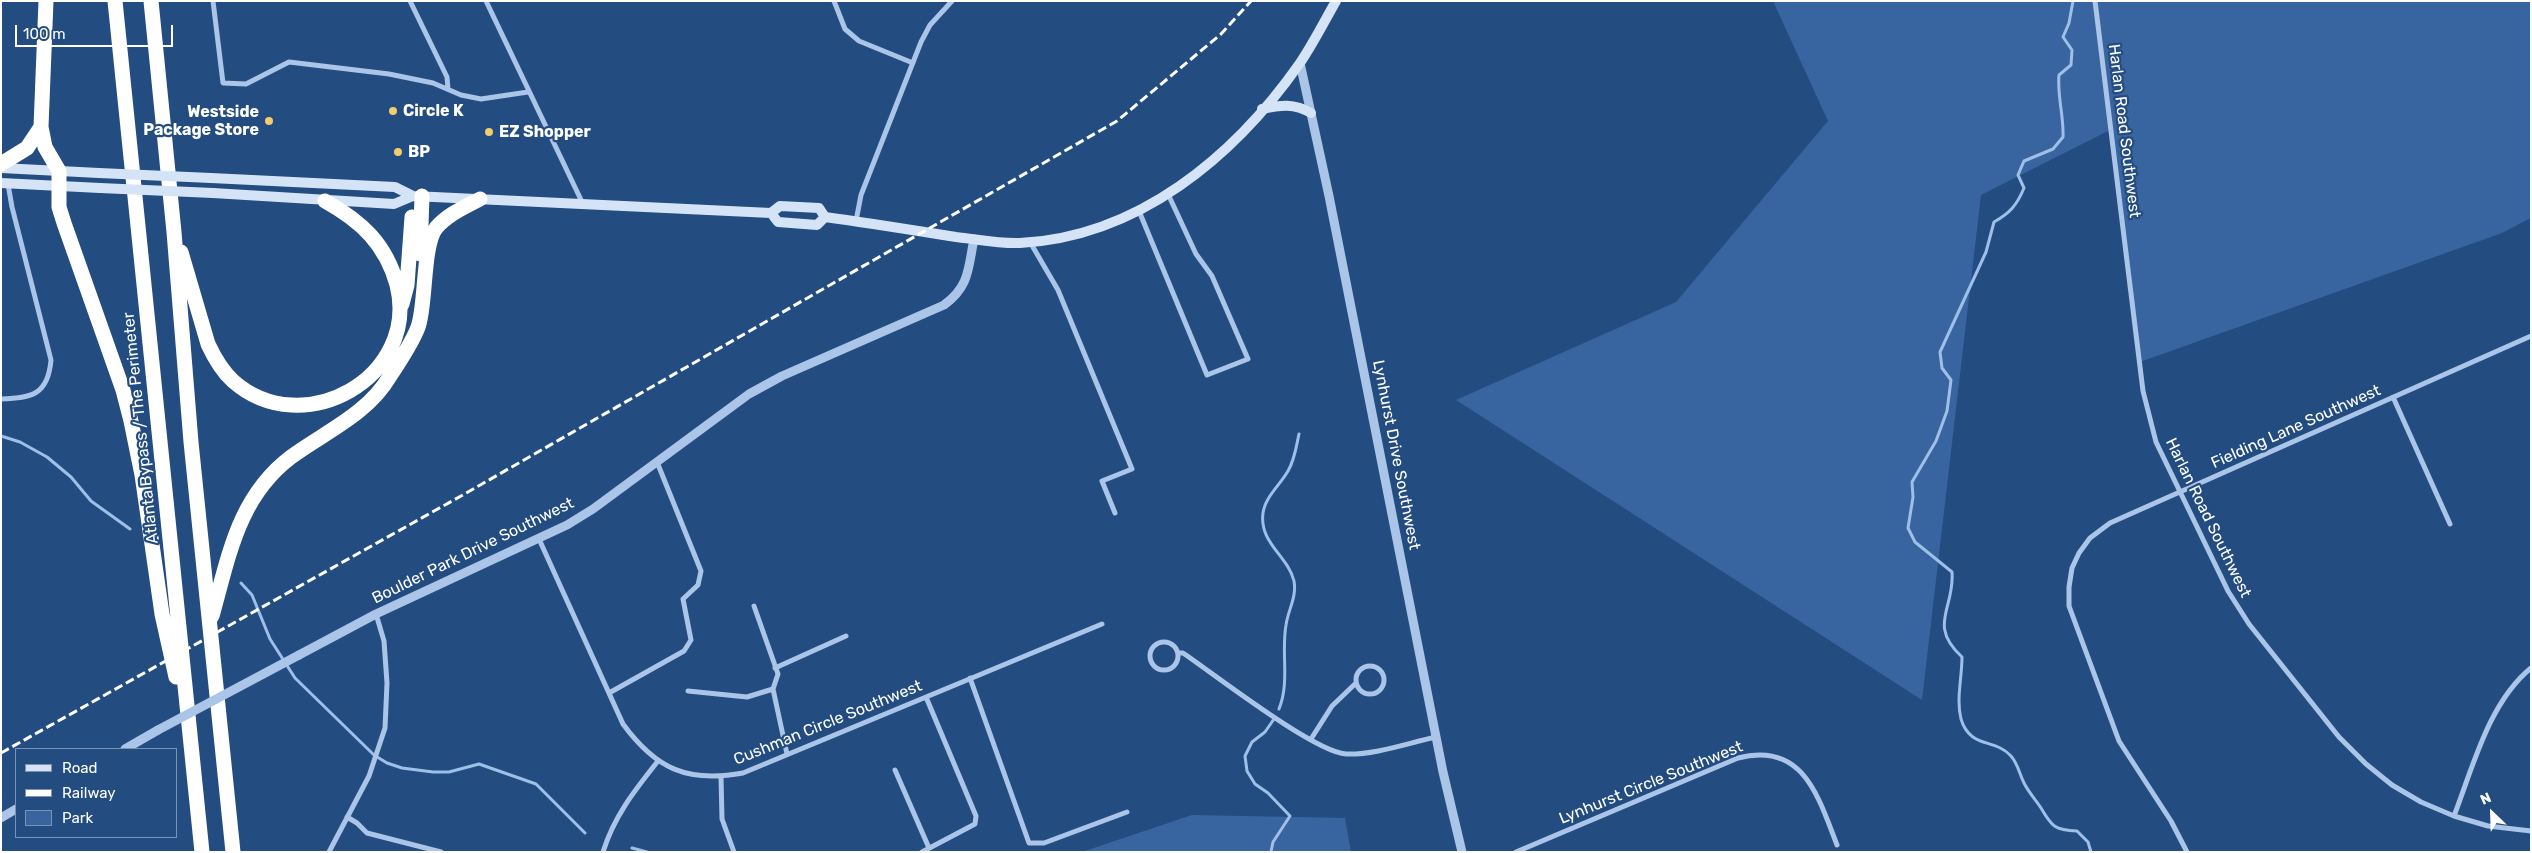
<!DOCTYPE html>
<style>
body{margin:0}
#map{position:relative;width:2532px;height:853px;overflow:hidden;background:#234c81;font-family:Rubik,sans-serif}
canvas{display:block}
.frame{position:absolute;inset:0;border:2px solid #fff;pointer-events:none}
.legend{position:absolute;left:15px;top:748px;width:162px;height:90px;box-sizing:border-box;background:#234c81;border:1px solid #7b94b3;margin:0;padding:6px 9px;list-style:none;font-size:15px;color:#fff}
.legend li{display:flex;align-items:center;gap:10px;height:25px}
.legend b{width:25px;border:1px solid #7b94b3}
.north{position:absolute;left:2467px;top:788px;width:50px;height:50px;-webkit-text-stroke:4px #234c81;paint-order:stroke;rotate:336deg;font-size:14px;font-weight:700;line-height:20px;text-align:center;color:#fff}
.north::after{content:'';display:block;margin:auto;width:18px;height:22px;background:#fff;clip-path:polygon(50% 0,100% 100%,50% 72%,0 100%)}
.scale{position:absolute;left:15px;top:25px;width:158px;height:22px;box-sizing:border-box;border:2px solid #fff;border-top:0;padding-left:6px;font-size:15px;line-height:18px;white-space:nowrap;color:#fff;-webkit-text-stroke:4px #234c81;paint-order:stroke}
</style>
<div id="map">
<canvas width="2532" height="853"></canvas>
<div class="frame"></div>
<ul class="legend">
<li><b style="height:6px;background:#d4e3f6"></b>Road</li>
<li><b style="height:6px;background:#fff"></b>Railway</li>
<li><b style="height:14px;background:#38659f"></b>Park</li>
</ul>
<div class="north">N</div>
<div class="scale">100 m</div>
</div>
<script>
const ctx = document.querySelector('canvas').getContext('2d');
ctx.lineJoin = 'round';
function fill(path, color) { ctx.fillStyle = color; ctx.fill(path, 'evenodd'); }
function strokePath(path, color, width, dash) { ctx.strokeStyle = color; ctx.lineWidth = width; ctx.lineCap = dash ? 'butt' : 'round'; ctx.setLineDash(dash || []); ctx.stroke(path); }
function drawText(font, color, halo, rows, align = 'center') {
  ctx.font = font + ' Rubik,sans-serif'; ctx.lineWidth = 4.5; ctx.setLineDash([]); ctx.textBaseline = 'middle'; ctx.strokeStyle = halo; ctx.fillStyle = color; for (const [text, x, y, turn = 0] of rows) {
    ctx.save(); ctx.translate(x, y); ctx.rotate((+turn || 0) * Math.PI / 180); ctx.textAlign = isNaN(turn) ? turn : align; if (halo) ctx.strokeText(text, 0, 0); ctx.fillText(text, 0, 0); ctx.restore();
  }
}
const green = new Path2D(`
 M1773 1H2531V218L2502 233 2140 362 2112 129 1981 195 1922 700 1456 400 1676 302 1828 121Z
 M1192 815 1345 818 1351 852H1082Z`);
const stream = new Path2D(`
 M2073 1 2069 23 2063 37 2072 50 2071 65 2059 75C2057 96 2064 116 2063 137L2053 149 2024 161 2018 175 2024 188C2017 205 2010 213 1994 222L1986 252 1940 352 1942 368 1951 380 1947 411 1936 441 1912 482 1913 497 1908 528 1915 542 1952 572C1955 608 1927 625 1962 657 1962 678 1956 699 1961 719 1970 749 1995 738 2011 756 2018 764 2019 773 2024 783 2029 793 2036 800 2041 808 2052 827 2055 830 2077 831L2088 842 2091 852
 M1 436 20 442 47 457 71 477 91 501 130 529
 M241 583 252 595 270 639 295 678 374 755 387 763 402 768 433 772H449L479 764 536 784 585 833
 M1279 709C1290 682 1281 653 1286 625 1288 610 1297 597 1294 581 1288 556 1259 543 1263 513 1265 497 1280 485 1288 471 1295 459 1296 447 1299 434
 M632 848 647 852
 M1271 852 1273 842 1290 816 1268 793 1255 784 1247 771 1245 756 1252 742 1265 732 1274 719`);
const minor = new Path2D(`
 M213 1 223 83 246 84 289 62 389 74 433 83 461 95 481 99 528 92
 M410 1 447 77 448 89
 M486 1 583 204
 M834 1 845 29 859 41 913 63
 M2095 1 2143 391 2156 442 2228 591 2249 624 2339 737 2366 764 2392 785 2421 802 2454 816 2488 826 2531 831
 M1139 211 1207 375 1248 359 1212 276 1196 254 1168 194
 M856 221 861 195 921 42 930 25 952 1
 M1030 242 1058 290 1132 469 1102 481 1115 513
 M2393 397 2450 524
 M1 399C33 398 48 394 51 360L12 207 8 184
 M539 539 623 724C656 769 687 783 743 773L1102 624
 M1150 656a14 14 0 1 1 28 0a14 14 0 1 1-28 0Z
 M1178 653H1183C1214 674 1314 752 1346 754 1375 755 1408 743 1436 737
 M1356 680a14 14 0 1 1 28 0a14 14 0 1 1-28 0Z
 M775 668 846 636
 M970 678 1029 843H1044L1127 812
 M773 689 787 754
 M688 691 747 697 773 689 778 674 754 606
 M609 693 684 651 691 640 683 599 698 585 701 571 657 462
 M1311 739 1332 706 1356 683
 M895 770 929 848
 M721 777 722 819 734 852
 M2454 816C2473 767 2489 702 2531 668
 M347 817 357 823 367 833 441 852
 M329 852 369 776 385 728 387 683 384 641 376 614
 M603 852C614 816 635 790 658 761
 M922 852 975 824 976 816 926 697
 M1516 852 1738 758C1803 741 1818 796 1837 845
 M2187 852 2171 821 2119 741 2069 606V587L2072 568 2079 553 2090 538 2110 523 2531 336`);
const tertiary = new Path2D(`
 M1300 63 1329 196 1443 772 1462 852
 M299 655 376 614 567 525 593 509 749 394 782 376 944 305C970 286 968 268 974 239
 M125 749 158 730
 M1 818 16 809`);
const secondary = new Path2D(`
 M1262 109C1281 105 1294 103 1311 113
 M1 168 99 173
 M211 178 395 187 413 196 771 213 780 206 819 208 825 217C869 223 912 230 956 237 976 239 999 244 1020 243 1138 237 1234 157 1300 63 1313 44 1324 22 1336 1
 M1 183 100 188
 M213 193 394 204 413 196
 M771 213 778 222 817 225 825 217`);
const motorway = new Path2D(`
 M46 1 41 127 45 147 59 171V207L64 223 123 390 131 421 142 475 162 614 176 677
 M115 1 202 852
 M151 1 174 232 191 442 233 852
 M1 164 27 148 41 127
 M181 252 208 344C214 357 222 371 233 381 303 443 420 377 397 285 386 244 361 221 325 201
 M420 254 422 196
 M402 304 407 285 412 217
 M212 616C229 556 238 497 291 457 325 432 368 414 390 376 399 362 415 339 419 324 426 299 423 245 436 228 448 214 465 207 480 199`);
const rail = new Path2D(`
 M1 753 461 496 1117 121 1221 34 1251 1`);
const tertiaryBridge = new Path2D(`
 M158 730 299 655`);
const secondaryBridge = new Path2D(`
 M99 173 211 178
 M100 188 213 193`);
const markers = [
 [393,111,5,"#f2cc6d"],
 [269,121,5,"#f2cc6d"],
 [489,132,5,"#f2cc6d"],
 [398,152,5,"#f2cc6d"]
];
const poiNames = [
 ["Circle K",403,111],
 ["Westside",259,112,"right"],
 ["Package Store",259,130,"right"],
 ["EZ Shopper",499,132],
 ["BP",408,152]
];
const streetNames = [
 ["Harlan Road Southwest",2124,131,83],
 ["Fielding Lane Southwest",2296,427,-24],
 ["Atlanta Bypass / The Perimeter",141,428,-96],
 ["Lynhurst Drive Southwest",1396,455,79],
 ["Harlan Road Southwest",2208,518,64],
 ["Boulder Park Drive Southwest",473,551,-26],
 ["Cushman Circle Southwest",828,723,-22],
 ["Lynhurst Circle Southwest",1651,783,-22]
];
fill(green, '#38659f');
strokePath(stream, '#9ec0e8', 3);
strokePath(minor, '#aac5e7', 5);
strokePath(tertiary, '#aac5e7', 9);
strokePath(secondary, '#d4e3f6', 10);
strokePath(motorway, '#fff', 15);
strokePath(rail, '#fff', 3, [9, 4]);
strokePath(tertiaryBridge, '#aac5e7', 9);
strokePath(secondaryBridge, '#d4e3f6', 10);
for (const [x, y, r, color] of markers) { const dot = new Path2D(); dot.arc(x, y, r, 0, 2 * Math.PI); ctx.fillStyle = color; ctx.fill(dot); strokePath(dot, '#234c81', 2); }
drawText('bold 16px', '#fff', '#234c81', poiNames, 'left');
drawText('16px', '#fff', '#234c81', streetNames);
</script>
